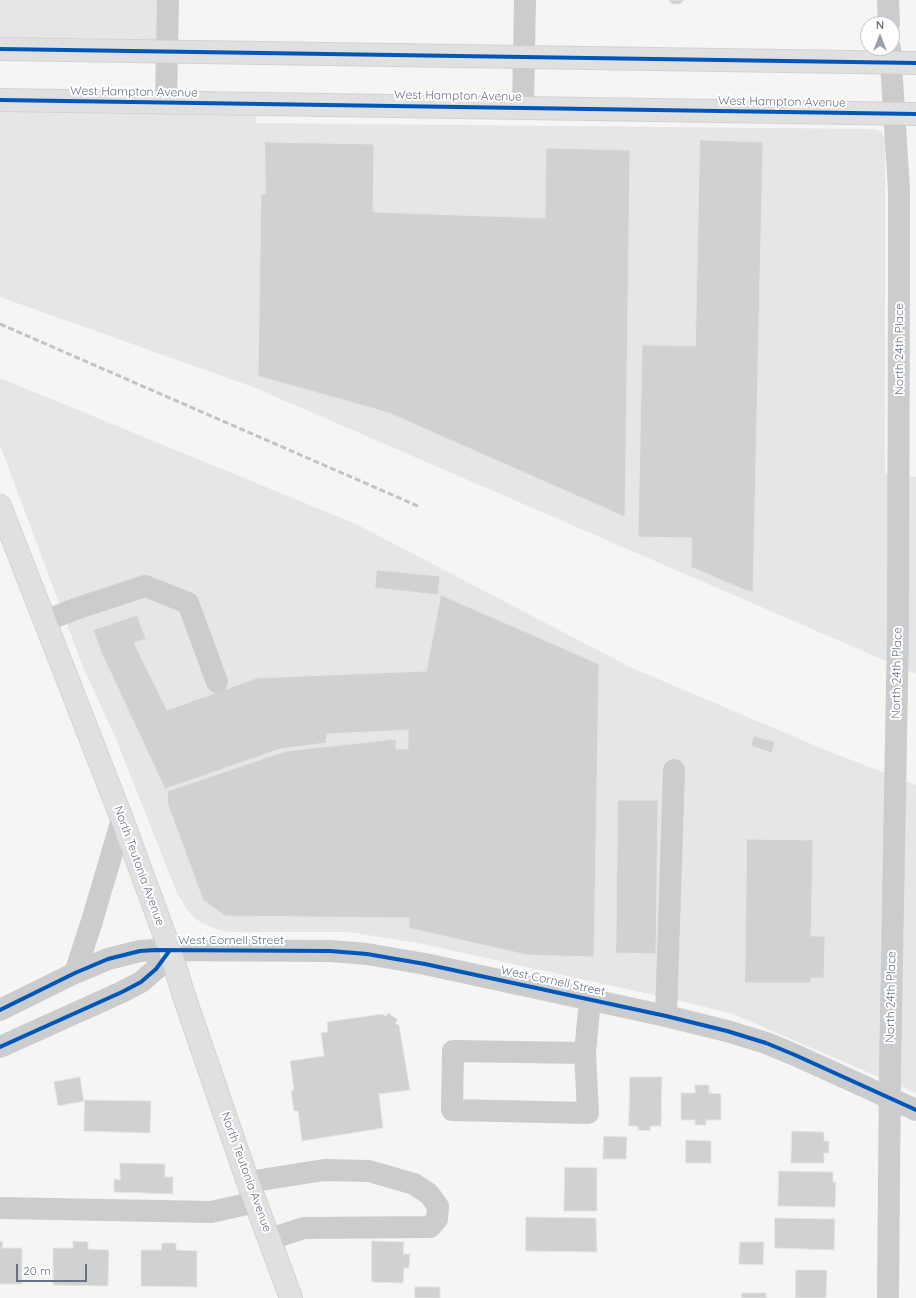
<!DOCTYPE html>
<style>
body{margin:0}
#map{position:relative;width:916px;height:1298px;overflow:hidden;background:#f5f6f4;font-family:Quicksand,sans-serif}
canvas{display:block}
.north{position:absolute;left:860px;top:16px;width:40px;height:40px;box-sizing:border-box;background:#fff;border:1px solid #c2c6cd;border-radius:50%;rotate:0deg;font-size:11px;font-weight:700;line-height:16px;text-align:center;color:#677183}
.north::after{content:'';display:block;margin:auto;width:14px;height:18px;background:#99a0ab;clip-path:polygon(50% 0,100% 100%,50% 72%,0 100%)}
.scale{position:absolute;left:16px;top:1264px;width:71px;height:18px;box-sizing:border-box;border:2px solid #677183;border-top:0;padding-left:5px;font-size:12px;line-height:14px;white-space:nowrap;color:#677183;-webkit-text-stroke:3px #fff;paint-order:stroke}
</style>
<div id="map">
<canvas width="916" height="1298"></canvas>
<div class="north">N</div>
<div class="scale">20 m</div>
</div>
<script>
const ctx = document.querySelector('canvas').getContext('2d');
ctx.lineJoin = 'round';
function fill(path, color) { ctx.fillStyle = color; ctx.fill(path, 'evenodd'); }
function strokePath(path, color, width, dash) { ctx.strokeStyle = color; ctx.lineWidth = width; ctx.lineCap = dash ? 'butt' : 'round'; ctx.setLineDash(dash || []); ctx.stroke(path); }
function drawText(font, color, halo, rows, align = 'center') {
  ctx.font = font + ' Quicksand,sans-serif'; ctx.lineWidth = 4; ctx.setLineDash([]); ctx.textBaseline = 'middle'; ctx.strokeStyle = halo; ctx.fillStyle = color; for (const [text, x, y, turn = 0] of rows) {
    ctx.save(); ctx.translate(x, y); ctx.rotate((+turn || 0) * Math.PI / 180); ctx.textAlign = isNaN(turn) ? turn : align; if (halo) ctx.strokeText(text, 0, 0); ctx.fillText(text, 0, 0); ctx.restore();
  }
}
const built = new Path2D(`
 M0 0H168L167 52 0 49Z
 M0 100 256 103V123L874 129 882 132 885 140V473L916 477V674L253 387 0 297Z
 M0 378 356 524 630 667 823 749 916 785V1093L747 1020 729 1013 681 1001 423 944 349 932H231L222 931 204 924 194 918 186 908 177 893 116 739 83 667 0 445Z`);
const building = new Path2D(`
 M669 0H684L680 4H672Z
 M700 140 763 142 753 592 747 591 691 567 692 538 638 537 642 345 695 346Z
 M265 142 374 144 373 212 545 218 546 148 630 150 625 517 389 413 258 376 261 194H265Z
 M377 570 440 576 438 595 375 588Z
 M441 595 599 664 594 957 527 955 409 928V918L225 916 203 900 167 802 168 791 286 751 396 739V749H408V730L327 734 326 743 280 749 165 789 102 654 93 630 137 615 146 639 134 643 167 710 257 678 426 671Z
 M754 736 775 742 772 753 751 746Z
 M618 800H658L656 954 616 953Z
 M747 839 813 840 811 936H825L824 978H811V983H745Z
 M388 1013 398 1020 395 1023 399 1025 410 1090 379 1094 383 1128 302 1141 298 1111H294L291 1091 294 1090 290 1061 324 1056 321 1033 328 1032 327 1022 382 1014 386 1016Z
 M80 1077 84 1101 58 1106 54 1082Z
 M630 1077H662L661 1126H650V1131L638 1130V1126H629Z
 M695 1085H709V1093L721 1094V1120H706V1125H695V1120H681V1093H695Z
 M85 1100 151 1101 150 1133 84 1131Z
 M792 1131 824 1132V1141H829V1153H824V1163H791Z
 M604 1136 627 1137 626 1159H603Z
 M686 1140 711 1141V1163H686Z
 M120 1163 165 1164V1177H173V1194L114 1192V1179L120 1180Z
 M565 1167 597 1168V1211H564Z
 M779 1171 833 1172V1182H836L835 1207 778 1206Z
 M526 1217 596 1218 597 1252 526 1251Z
 M775 1218 835 1219 834 1250 775 1248Z
 M0 1241 3 1242 2 1248H22V1284H0Z
 M73 1241 88 1242V1249L109 1250 108 1286 53 1285V1248H73Z
 M372 1241 404 1242 403 1254H410L409 1268H404L403 1283 372 1282Z
 M740 1242H764L763 1265 739 1264Z
 M162 1243H176V1250L197 1251V1287L141 1286V1250H161Z
 M796 1270H827L826 1298H796Z
 M415 1287H440V1298H415Z
 M742 1293H766V1298H742Z`);
const minor = new Path2D(`
 M888 0 889 24
 M166 102 168 0
 M523 107 525 0
 M45 621 78 608 145 586 188 603 217 682
 M75 973 92 921 122 819
 M0 1010 75 973 108 959 140 951 155 950 330 951 367 954 425 964 666 1016 727 1031 766 1043 795 1055 916 1110
 M666 1016 674 770
 M0 1047 122 992 141 982 156 969 170 950
 M585 1053 453 1051 452 1110 588 1113 585 1053 590 999
 M248 1182 324 1170 369 1171 414 1184 429 1194 438 1206 437 1219 430 1227 304 1228 270 1239
 M0 1208 211 1212 256 1202
 M888 1298 890 1069 898 630 899 282V190L890 48`);
const major = new Path2D(`
 M0 49 916 63
 M0 100 916 114
 M0 506 122 819 170 950 185 999 248 1182 291 1298`);
const rail = new Path2D(`
 M0 324 420 507`);
const cycleway = new Path2D(`
 M0 49 916 63
 M0 100 916 114
 M0 1010 75 973 108 959 140 951 155 950 330 951 367 954 425 964 666 1016 727 1031 766 1043 795 1055 916 1110
 M0 1047 122 992 141 982 156 969 170 950`);
const streetNames = [
 ["West Hampton Avenue",134,92,1],
 ["West Hampton Avenue",458,96,1],
 ["West Hampton Avenue",782,102,1],
 ["North 24th Place",899,349,-90],
 ["North 24th Place",897,673,-89],
 ["North Teutonia Avenue",139,866,70],
 ["West Cornell Street",231,940],
 ["West Cornell Street",553,981,12],
 ["North 24th Place",891,997,-89],
 ["North Teutonia Avenue",246,1172,70]
];
fill(built, '#e5e6e7');
fill(building, '#d0d1d1');
strokePath(building, '#e4e5e4', 1);
strokePath(major, '#d1d2d2', 24);
strokePath(minor, '#cbccce', 22);
strokePath(major, '#e0e0e0', 22);
strokePath(rail, '#c2c3c4', 3, [6, 3]);
strokePath(cycleway, '#0057b8', 4);
drawText('12px', '#677183', '#fff', streetNames);
</script>
